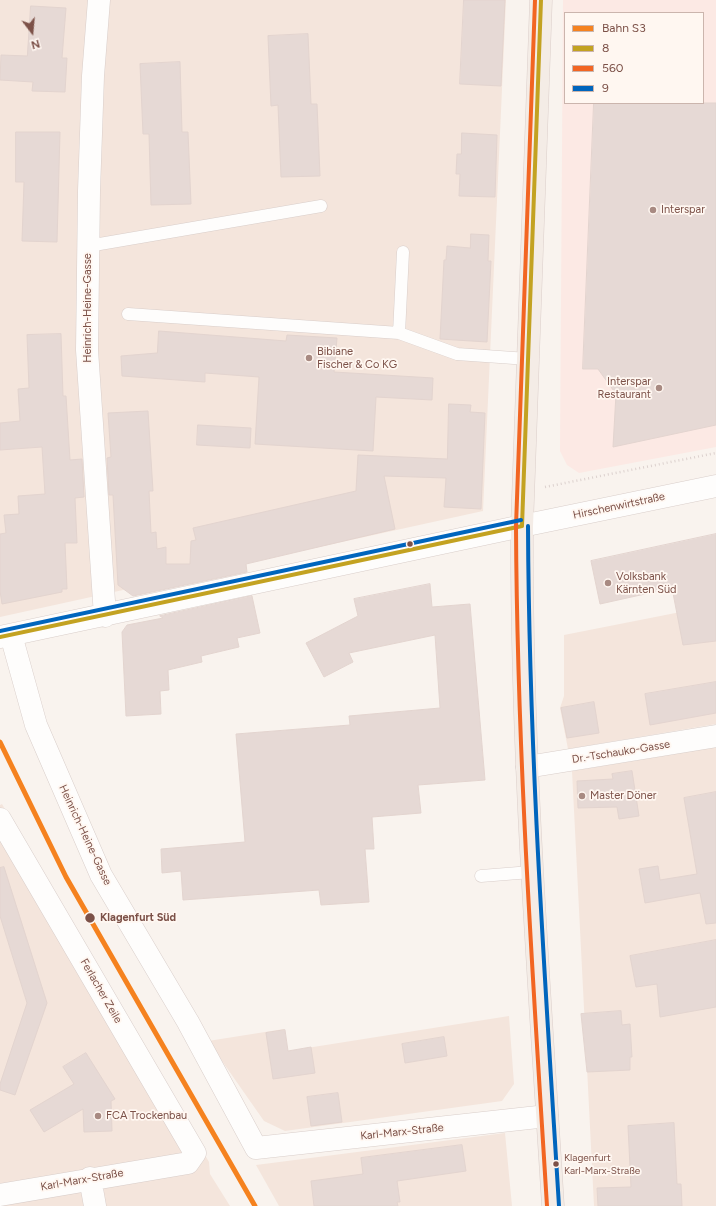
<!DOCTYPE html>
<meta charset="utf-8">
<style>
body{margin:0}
#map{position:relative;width:716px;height:1206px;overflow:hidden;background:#f9f3ee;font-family:Figtree,sans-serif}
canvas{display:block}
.legend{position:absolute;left:564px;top:12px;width:140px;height:92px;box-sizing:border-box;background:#fff7f1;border:1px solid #cbb5ad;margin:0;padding:5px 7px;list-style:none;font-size:12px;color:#7c5148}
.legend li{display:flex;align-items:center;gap:8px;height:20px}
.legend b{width:20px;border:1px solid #cbb5ad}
.north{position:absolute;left:12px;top:12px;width:40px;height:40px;-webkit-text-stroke:3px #fff7f1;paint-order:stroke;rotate:164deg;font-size:11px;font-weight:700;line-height:16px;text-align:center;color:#7c5148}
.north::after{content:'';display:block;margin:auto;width:14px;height:18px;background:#7c5148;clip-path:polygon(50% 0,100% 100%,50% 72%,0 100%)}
</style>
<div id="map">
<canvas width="716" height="1206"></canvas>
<ul class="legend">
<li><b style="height:5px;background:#f5821f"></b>Bahn S3</li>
<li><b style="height:5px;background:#c3a221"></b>8</li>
<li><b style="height:5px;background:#f26522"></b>560</li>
<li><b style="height:5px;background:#0065bd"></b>9</li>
</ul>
<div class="north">N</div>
</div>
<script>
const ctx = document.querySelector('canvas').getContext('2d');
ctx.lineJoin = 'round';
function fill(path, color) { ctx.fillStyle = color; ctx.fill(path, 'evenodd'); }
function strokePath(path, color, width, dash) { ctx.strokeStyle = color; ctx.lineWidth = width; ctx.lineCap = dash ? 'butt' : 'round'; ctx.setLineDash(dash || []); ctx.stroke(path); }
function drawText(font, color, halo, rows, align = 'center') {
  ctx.font = font + ' Figtree,sans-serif'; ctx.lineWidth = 3.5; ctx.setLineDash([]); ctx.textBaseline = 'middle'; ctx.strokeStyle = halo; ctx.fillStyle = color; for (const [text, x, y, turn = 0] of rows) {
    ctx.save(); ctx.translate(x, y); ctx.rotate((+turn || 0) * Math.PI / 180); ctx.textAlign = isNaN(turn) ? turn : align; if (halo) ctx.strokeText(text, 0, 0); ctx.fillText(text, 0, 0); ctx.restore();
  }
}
const residential = new Path2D(`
 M0 0H506L483 511 0 617Z
 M716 605V724L568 749 560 708 564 696V635Z
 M716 747V1206H594L572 771Z
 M2 804 209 1162 210 1174 230 1206H0V805Z
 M509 1016 514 1084 502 1101 285 1131 264 1121 208 1041 284 1029 288 1051Z
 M505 1133 512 1206H279L256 1165Z`);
const commercial = new Path2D(`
 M563 0H716V447L579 473 567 465 560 451ZM565 13H703V103H565Z`);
const building = new Path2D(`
 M464 0H505L501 86 460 84Z
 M31 6 66 8 62 58H67L65 92 32 91 33 82 0 80 1 55 27 56Z
 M308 34 311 104H317L320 176 281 177 278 105 271 106 268 36Z
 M180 62 182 132H188L191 204 151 205 149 134H143L140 64Z
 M594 103H716V425L613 447 616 394 598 369H583Z
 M16 132H60L57 242 22 241 24 182H16Z
 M462 133 497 135 495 197 459 196 460 174H456L457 154H461Z
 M471 234 489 235 488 261H491L487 342 440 339 444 260H446L447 246 470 248Z
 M159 331 286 341 287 335 337 338 334 372 433 378 432 400 376 397 373 451 255 444 259 377 205 373V382L122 376 121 356 157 353Z
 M61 334 63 396H66L70 460 82 459 84 497 75 498 77 543H65L67 589H62V592L2 604 0 591V534L6 533 4 515 19 514 18 496 45 494 42 447 0 450V423L20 421 18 389 29 388 27 335Z
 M449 404 471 405 470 412 485 413 481 509 444 507 446 478 384 476 395 529 246 564 247 572 133 596 118 585 113 495H109L107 458 111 457 108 413 148 411 153 491H149L151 533 156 532 157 549 166 547V564H190L191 541 196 540 193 528 356 491 358 455 447 459Z
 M198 425 251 428 250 448 197 445Z
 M716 534V641L683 645 672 588 600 604 591 561Z
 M430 584 432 607 470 604 485 780 418 785 421 813 372 817 374 849H365L369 902 321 905 319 890 183 900 181 871 162 873 161 849 245 842 236 734 350 725 349 716 440 708 435 635 349 653 353 662 324 677 306 643 358 616 354 599Z
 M252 596 260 633 237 638 239 647 201 656 202 662 168 670 169 690 160 691 161 714 126 716 122 632 127 625 163 618 160 616Z
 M716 682V713L650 725 645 694Z
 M594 702 599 733 567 738 561 708Z
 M632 771 639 816 619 819 617 807 578 808 577 781 613 779 612 774Z
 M716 792V923L706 924 700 893 645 903 639 869 658 866 660 880 697 874 684 798Z
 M4 867 47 1003 15 1095 0 1090V1084L27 1003 0 916V868Z
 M716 940V1007L660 1017 657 984 636 987 630 956Z
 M621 1011 622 1025 630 1024 632 1057H630V1070L587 1072 581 1014Z
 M285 1030 288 1051 311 1047 315 1073 273 1079 266 1033Z
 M444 1037 447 1056 405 1063 402 1044Z
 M86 1053 115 1099 111 1101 112 1131 84 1132 83 1109 44 1132 30 1110 74 1084 63 1067Z
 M338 1093 342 1122 311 1126 307 1097Z
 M674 1123 677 1184H681L682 1206H598L597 1188 631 1187 628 1126Z
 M462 1145 466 1171 397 1181 400 1202H397L398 1206H314L311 1181 363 1174 361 1158Z`);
const path = new Path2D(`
 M545 487 716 453`);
const service = new Path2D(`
 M88 246 321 206
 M128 314 399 333 457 354 528 359
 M399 333 403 252
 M481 876 531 872`);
const minor = new Path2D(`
 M99 0 93 76 89 191 87 350 105 616
 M11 635 36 725 101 875 188 1022 256 1148 547 1116
 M0 637 522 526 716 486
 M527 767 716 736
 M0 819 195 1153 188 1163 0 1195
 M90 1178 95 1206`);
const primary = new Path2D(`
 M541 0 522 526C521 753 539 979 553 1206`);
const bus1 = new Path2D(`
 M522 526 541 0
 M0 637 522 526`);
const bus2 = new Path2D(`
 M535 0 516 526C517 753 533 979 547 1206`);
const bus3 = new Path2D(`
 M528 526C529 753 545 979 559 1206
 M0 631 521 520`);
const rail1 = new Path2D(`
 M0 742 66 877 255 1206`);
const markers = [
 [653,210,4,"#a88a82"],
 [309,358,4,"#a88a82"],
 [659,388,4,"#a88a82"],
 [410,544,3.5,"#7c5148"],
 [608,583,4,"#a88a82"],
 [582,796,4,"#a88a82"],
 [90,918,5.5,"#7c5148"],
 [98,1116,4,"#a88a82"],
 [556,1164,3.5,"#7c5148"]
];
const busNames = [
 ["Klagenfurt",564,1158],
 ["Karl-Marx-Straße",564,1171]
];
const poiNames = [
 ["Interspar",661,210],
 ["Bibiane",317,352],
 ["Fischer & Co KG",317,365],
 ["Interspar",651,382,"right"],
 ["Restaurant",651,395,"right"],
 ["Volksbank",616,577],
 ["Kärnten Süd",616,590],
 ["Master Döner",590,796],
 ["FCA Trockenbau",106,1116]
];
const streetNames = [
 ["Heinrich-Heine-Gasse",88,308,-90],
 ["Hirschenwirtstraße",619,506,-12],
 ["Dr.-Tschauko-Gasse",621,752,-9],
 ["Heinrich-Heine-Gasse",85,835,65],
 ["Ferlacher Zeile",101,991,60],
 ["Karl-Marx-Straße",402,1132,-6],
 ["Karl-Marx-Straße",82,1180,-10]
];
const stopNames = [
 ["Klagenfurt Süd",100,918]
];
fill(residential, '#f4e5dc');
fill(commercial, '#fce9e4');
fill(building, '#e6d9d5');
strokePath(building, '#e3d4cf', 1);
strokePath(service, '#d9ceca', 13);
strokePath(minor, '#d9ceca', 23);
strokePath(primary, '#dbceca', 23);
strokePath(path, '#dcd1ce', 2.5, [1, 3]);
strokePath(service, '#fefdfc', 12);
strokePath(minor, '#fefdfc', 22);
strokePath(primary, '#f4ece6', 22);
strokePath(bus1, '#c3a221', 4);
strokePath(bus2, '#f26522', 4);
strokePath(bus3, '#0065bd', 4);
strokePath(rail1, '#f5821f', 5);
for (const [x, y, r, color] of markers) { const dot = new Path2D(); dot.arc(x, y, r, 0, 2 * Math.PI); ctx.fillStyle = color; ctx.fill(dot); strokePath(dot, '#fff7f1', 1.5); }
drawText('10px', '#7c5148', '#fff7f1', busNames, 'left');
drawText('11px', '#7c5148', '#fff7f1', poiNames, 'left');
drawText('11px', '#7c5148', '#fff7f1', streetNames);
drawText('bold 11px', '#7c5148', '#fff7f1', stopNames, 'left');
</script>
